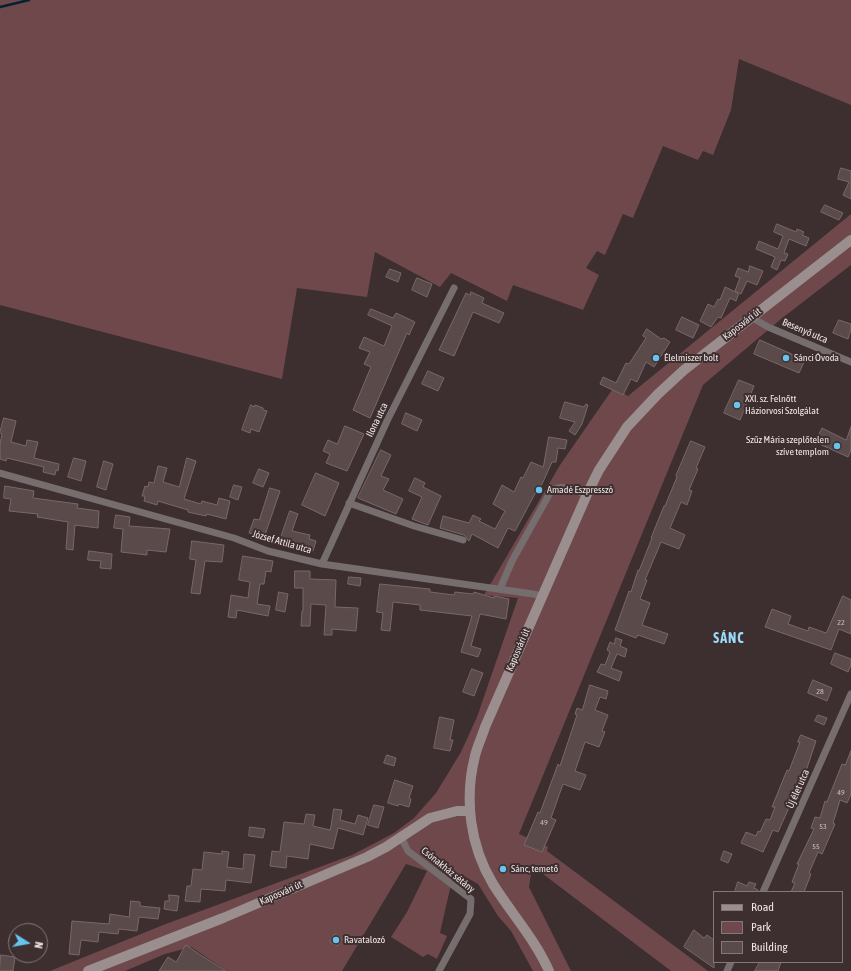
<!DOCTYPE html>
<meta charset="utf-8">
<style>
body{margin:0}
#map{position:relative;width:851px;height:971px;overflow:hidden;background:#3d2e2f;font-family:"Asap Condensed",sans-serif}
canvas{display:block}
.legend{position:absolute;left:713px;top:891px;width:130px;height:72px;box-sizing:border-box;background:#3d2e2f;border:1px solid #847778;margin:0;padding:5px 7px;list-style:none;font-size:12px;color:#eee4e5}
.legend li{display:flex;align-items:center;gap:8px;height:20px}
.legend b{width:20px;border:1px solid #847778}
.north{position:absolute;left:8px;top:923px;width:40px;height:40px;box-sizing:border-box;background:#3d2e2f;border:1px solid #847778;border-radius:50%;rotate:101deg;font-size:11px;font-weight:700;line-height:16px;text-align:center;color:#eee4e5}
.north::after{content:'';display:block;margin:auto;width:14px;height:18px;background:#66c4ef;clip-path:polygon(50% 0,100% 100%,50% 72%,0 100%)}
</style>
<div id="map">
<canvas width="851" height="971"></canvas>
<ul class="legend">
<li><b style="height:5px;background:#9b8e8f"></b>Road</li>
<li><b style="height:11px;background:#6e484a"></b>Park</li>
<li><b style="height:11px;background:#5a4a4a"></b>Building</li>
</ul>
<div class="north">N</div>
</div>
<script>
const ctx = document.querySelector('canvas').getContext('2d');
ctx.lineJoin = 'round';
function fill(path, color) { ctx.fillStyle = color; ctx.fill(path, 'evenodd'); }
function strokePath(path, color, width, dash) { ctx.strokeStyle = color; ctx.lineWidth = width; ctx.lineCap = dash ? 'butt' : 'round'; ctx.setLineDash(dash || []); ctx.stroke(path); }
function drawText(font, color, halo, rows, align = 'center') {
  ctx.font = font + ' "Asap Condensed",sans-serif'; ctx.lineWidth = 4; ctx.setLineDash([]); ctx.textBaseline = 'middle'; ctx.strokeStyle = halo; ctx.fillStyle = color; for (const [text, x, y, turn = 0] of rows) {
    ctx.save(); ctx.translate(x, y); ctx.rotate((+turn || 0) * Math.PI / 180); ctx.textAlign = isNaN(turn) ? turn : align; if (halo) ctx.strokeText(text, 0, 0); ctx.fillText(text, 0, 0); ctx.restore();
  }
}
const green = new Path2D(`
 M0 0H851V105L739 59 731 110 713 155 703 151 698 160 663 146 633 218 623 214 605 255 597 251 586 268 599 275 583 310 513 285 507 301 451 273 440 287 375 252 367 297 297 288 282 379 0 305Z
 M851 214V265L781 319 703 385 519 834 548 847 547 851 708 971H671L535 868 531 874 529 887 571 971H533L511 931 498 916 478 884 462 875 452 880 440 933 447 936 437 959 428 954 423 957 391 937 407 912 427 871 406 864 342 971H227L191 947 165 954 125 971H50L163 925 352 855 394 833 414 818 436 793 461 752 477 717 518 598 484 595 560 465 614 387 628 396Z`);
const stream = new Path2D(`
 M0 7 29 0`);
const building = new Path2D(`
 M841 168 851 171V199L843 195 849 182 838 179Z
 M825 205 843 213 839 220 821 212Z
 M777 224 796 232 797 229 804 232 802 235 809 238 806 246 789 239 784 253 788 254 785 261 781 260 777 270 771 267 775 257 756 249 759 241 778 249 783 236 774 232Z
 M750 266 763 271 757 285 747 281 741 294 739 293 736 301 730 298 721 318 718 317 711 327 700 321 708 304 714 307 718 299 720 300 725 287 738 293 735 291 740 278 735 276 738 268 748 272Z
 M390 269 401 273 398 282 386 277Z
 M417 278 432 284 427 297 412 290Z
 M471 292 484 298 482 303 504 313 499 323 473 312 454 356 439 350 466 293 470 295Z
 M371 309 393 318 396 313 415 322 409 335 407 333 370 418 353 410 371 367 364 364 370 352 359 348 364 337 384 346 392 326 368 315Z
 M682 317 699 325 693 338 676 330Z
 M839 320 851 324V329L848 339 833 333Z
 M647 329 661 339 664 338 670 342 654 367 646 362 637 382 631 379 623 395 600 384 603 377 616 383 626 363 629 364 646 338 643 336Z
 M760 340 805 360 799 373 754 354Z
 M428 371 444 378 438 391 422 384Z
 M739 380 754 386 740 420 724 413Z
 M565 402 584 407 586 404 588 405 582 424 575 435 569 431 575 422 560 418Z
 M251 405 254 407 255 405 263 408V410L267 411 259 432 251 429 250 433 242 430Z
 M406 413 422 420 417 431 402 424Z
 M4 418 16 421 11 442 26 446 27 440 38 442 34 458 59 464 58 471 56 470 55 475 43 472 44 467 7 458 6 461 0 459V444L2 434 0 433Z
 M345 426 364 434 347 471 326 463 330 454 323 451 328 440 337 444Z
 M851 427V450L848 457 815 442 822 428 846 440Z
 M549 437 567 440 565 449 558 448 556 462H552L543 482 537 492H536L515 531 508 528 498 548 472 534 469 541 464 535 440 528 443 516 469 523 473 515 481 519 479 521 495 529 505 511 493 504 502 485 514 492 521 477 523 478 531 462 543 467Z
 M691 441 705 447 696 468 698 469 689 490 692 491 687 505 681 502 670 528 685 535 679 549 661 542 645 580H647L640 599 650 603 642 625 668 634 664 644 638 635 636 638 615 630 629 591 631 592 638 570 639 571 652 538H651L664 506H665L677 477 676 476Z
 M381 450 391 455 381 476 389 479 383 490 403 499 396 514 358 498Z
 M74 458 86 461 81 481 68 477Z
 M187 458 196 461 184 499 201 504 202 501 217 505 219 498 230 501 226 519 207 514 206 516 188 512V510L158 501 157 505 144 501 145 496H142L145 486 148 487 149 482 154 483 158 466 167 468 163 482 179 487Z
 M104 461 113 464 106 490 97 487Z
 M259 469 269 473 263 487 253 483Z
 M316 473 339 483 325 516 302 505Z
 M415 478 425 483 423 487 441 496 428 525 412 519 422 497 409 491Z
 M234 485 242 487 238 500 230 497Z
 M5 486 34 491 33 498 78 504 77 508 99 511 98 528 75 525 73 550 66 549 68 522 37 517 38 514 9 511 11 499 4 498Z
 M270 488 280 491 264 538 249 533 254 519 259 520Z
 M290 511 298 514 292 531 310 535 309 539 316 541 313 551 279 543Z
 M116 515 130 517 129 526 170 529 166 552 147 550V555L121 552 123 529 114 528Z
 M192 541 224 545 222 562 205 561 200 594 191 593 196 560 190 559Z
 M89 551 112 554 111 569 100 568 101 561 88 560Z
 M243 556 273 561 271 572 266 571 264 584H260L257 604 270 606 268 616 237 610 236 618 228 617 231 595 248 598 250 582 239 580Z
 M295 571H310V579L336 580 335 607 358 608 356 631 332 629V635H324L326 605 311 604 310 626H301L302 611H303V588H295Z
 M349 577 361 578 360 586 348 584Z
 M380 584 430 589V592L454 595 455 592 473 594 474 592 494 598V596L509 599 506 619 480 614 471 646 481 649 478 657 461 652 472 616 420 610V605L393 602 390 631 381 630 383 613 377 612Z
 M279 592 288 594 285 612 276 610Z
 M843 596 851 600V634L839 629 831 650 765 627 772 609 791 616 788 624 808 631 809 627 826 633Z
 M616 638 622 640 620 646 627 649 625 657 617 654 611 668 622 672 619 681 597 672 601 664 605 665 610 652 607 650 610 642 614 644Z
 M835 653 851 659V665L848 672 831 664Z
 M472 669 483 673 474 696 463 692Z
 M813 680 832 688 827 701 808 693Z
 M590 685 608 691 606 699 600 697 595 710 608 715 602 731 605 732 599 747 585 742 575 771 586 775 580 790 563 784 551 818 556 820 542 852 524 845 538 812 540 813 558 764 560 766 577 715 575 714 577 708 582 710Z
 M818 715 827 718 824 725 815 721Z
 M440 717 454 720 450 740H453L450 751 434 748Z
 M801 735 816 741 807 768 778 832 773 830 763 852 741 843 746 832 756 836 758 831 760 832 766 819 770 820 775 807H772L787 770 789 771 800 742H798Z
 M851 751V794L847 803 840 800 833 823 835 824 822 854 818 852 809 873 811 874 804 892H791L795 883 792 882 799 864H797L814 829 811 828 815 817 820 818 825 801 827 802 842 764 845 765Z
 M387 755 396 758 394 766 384 763Z
 M395 780 413 786 409 798 411 799 409 807 399 804 398 806 388 803Z
 M374 805 384 807 378 828 368 825Z
 M334 809 342 810 340 820 355 824 358 815 368 818 363 835 338 828 333 849 310 844 308 859 287 856 286 868 270 866 272 851 280 852 284 822 304 824 306 814 315 815 313 826 330 830Z
 M250 827 265 829 263 838 249 836Z
 M222 851 229 852 227 867 243 869 244 854 255 855 251 883 226 880 225 891 201 889 200 902 185 901 187 886H191L193 869 202 870 204 852 222 854Z
 M724 851 732 854 728 863 721 860Z
 M738 882 747 886 749 882 756 884 754 888 758 890V892H735Z
 M169 895 179 896 177 911 164 909 165 901H169Z
 M131 901 140 902V906L160 908 158 919 139 917 137 931 119 929 118 934 99 932 98 942 81 940 79 955 69 954 72 921 109 924 110 914 129 917Z
 M694 930 704 938 707 935 714 940V968L684 947Z
 M335 934 342 939 337 946 330 942Z
 M186 945 199 954 226 971H159L168 957 176 962Z
 M1 955 15 957 13 971H0Z
 M760 962H781L778 971H755Z`);
const street = new Path2D(`
 M751 317 768 327 851 362
 M0 473 234 538 268 551 322 564 533 594 542 596
 M349 503 414 526 463 540
 M322 564 387 421 454 288
 M500 589 512 561 551 491C562 483 575 490 587 495
 M401 837 408 851 471 899 470 914 439 971
 M763 892 851 694
 M727 971 731 962`);
const secondary = new Path2D(`
 M88 971 223 918 367 857 386 847 430 818 457 811H470
 M549 971C535 939 511 913 493 884 470 846 464 799 475 756 477 747 482 737 485 727L588 492 599 470 627 427 658 394 684 370 851 240`);
const markers = [
 [656,358,4,"#66c4ef"],
 [786,358,4,"#66c4ef"],
 [737,405,4,"#66c4ef"],
 [837,446,4,"#66c4ef"],
 [539,490,4,"#66c4ef"],
 [503,869,4,"#66c4ef"],
 [336,940,4,"#66c4ef"]
];
const numberNames = [
 ["22",841,622],
 ["28",820,691],
 ["49",841,792],
 ["49",544,822],
 ["53",823,826],
 ["55",816,846]
];
const streetNames = [
 ["Kaposvári út",742,324,-38],
 ["Besenyő utca",805,331,23],
 ["Ilona utca",377,420,-64],
 ["József Attila utca",282,542,16],
 ["Kaposvári út",518,650,-67],
 ["Új élet utca",798,789,-66],
 ["Csónakház sétány",448,870,39],
 ["Kaposvári út",281,893,-24]
];
const poiNames = [
 ["Élelmiszer bolt",664,358],
 ["Sánci Óvoda",794,358],
 ["XXI. sz. Felnőtt",745,399],
 ["Háziorvosi Szolgálat",745,411],
 ["Szűz Mária szeplőtelen",829,440,"right"],
 ["szíve templom",829,452,"right"],
 ["Amadé Eszpresszó",547,490],
 ["Sánc, temető",511,869],
 ["Ravatalozó",344,940]
];
const districtNames = [
 ["SÁNC",729,639]
];
fill(green, '#6e484a');
strokePath(stream, '#022230', 2.5);
fill(building, '#5a4a4a');
strokePath(building, '#796869', 1);
strokePath(street, '#756d6e', 7);
strokePath(secondary, '#9b8e8f', 10);
for (const [x, y, r, color] of markers) { const dot = new Path2D(); dot.arc(x, y, r, 0, 2 * Math.PI); ctx.fillStyle = color; ctx.fill(dot); strokePath(dot, '#3d2e2f', 1.5); }
drawText('8px', '#c9bebe', null, numberNames);
drawText('10px', '#eee4e5', '#3d2e2f', streetNames);
drawText('10px', '#eee4e5', '#3d2e2f', poiNames, 'left');
ctx.letterSpacing = '1px';
drawText('bold 14px', '#99dbfb', '#3d2e2f', districtNames);
ctx.letterSpacing = '0px';
</script>
